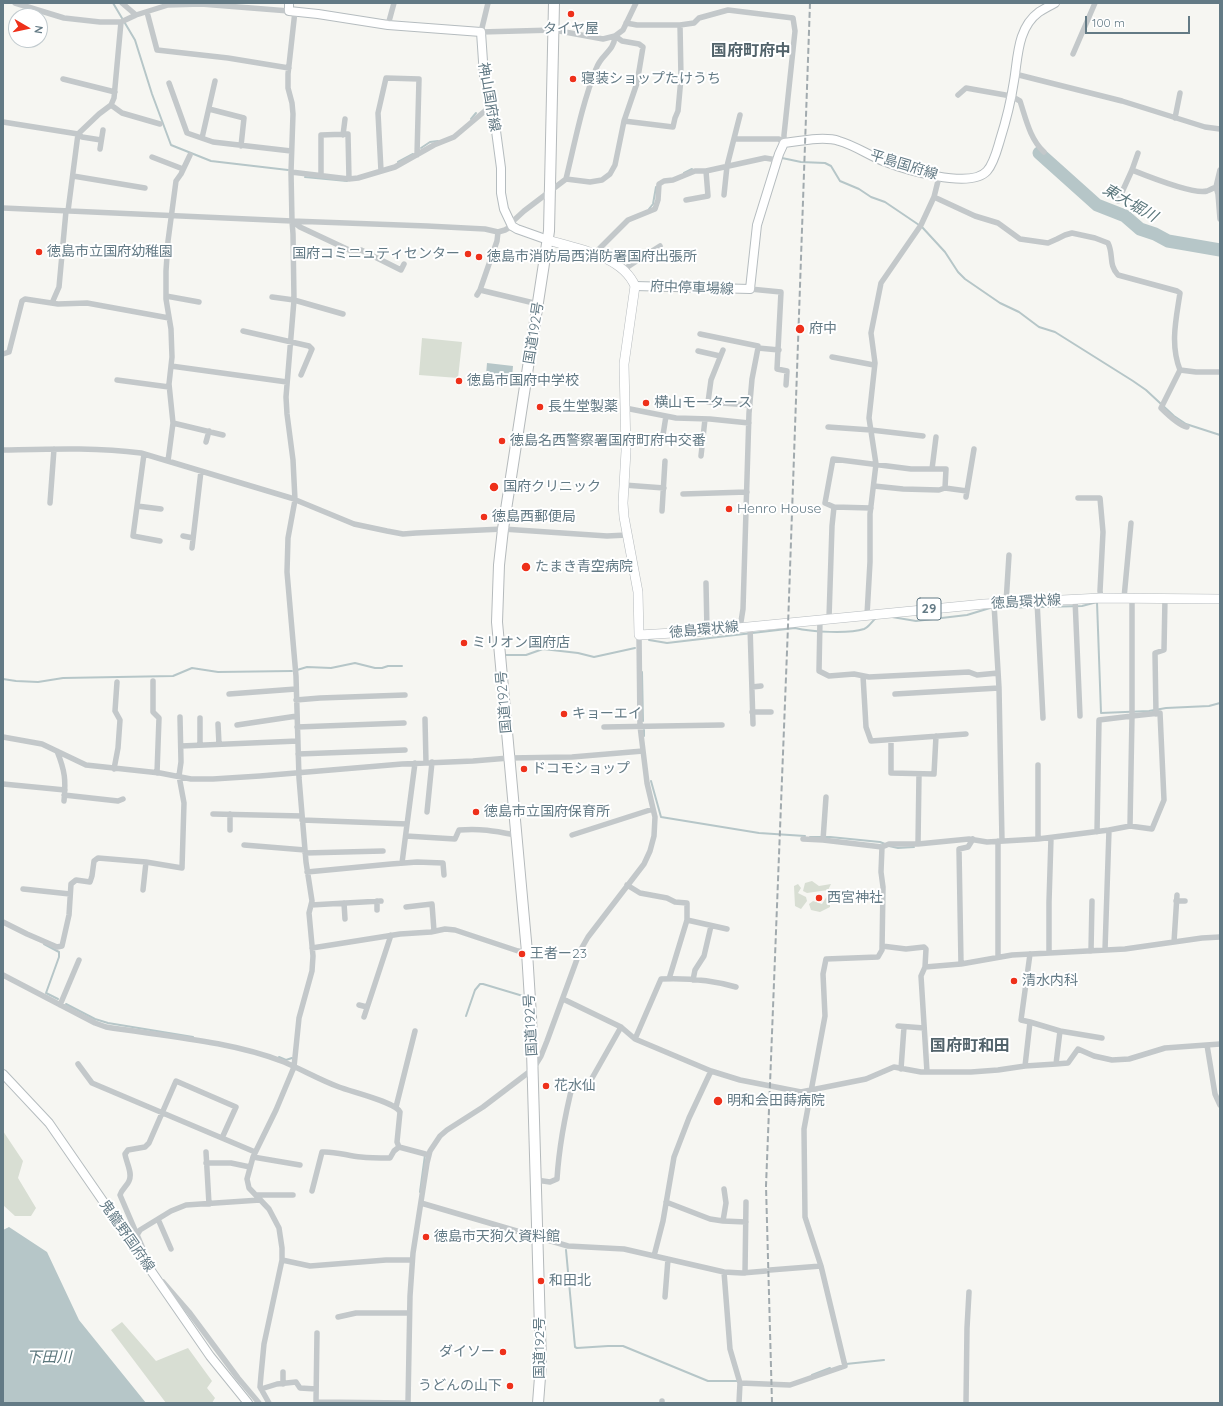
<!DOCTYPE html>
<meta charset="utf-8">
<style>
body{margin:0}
#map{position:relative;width:1223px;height:1406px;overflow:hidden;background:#f6f6f2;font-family:Quicksand,sans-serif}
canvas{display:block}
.frame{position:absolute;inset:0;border:4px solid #637a85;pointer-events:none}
.north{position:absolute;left:8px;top:8px;width:40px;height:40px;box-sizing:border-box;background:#fff;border:1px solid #c1cace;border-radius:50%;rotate:99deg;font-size:11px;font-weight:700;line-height:16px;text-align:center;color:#637a85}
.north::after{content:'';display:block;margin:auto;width:14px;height:18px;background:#ee301a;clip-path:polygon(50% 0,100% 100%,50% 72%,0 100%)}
.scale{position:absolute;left:1085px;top:16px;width:105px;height:18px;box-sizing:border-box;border:2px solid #637a85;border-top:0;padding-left:5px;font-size:12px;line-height:14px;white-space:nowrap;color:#637a85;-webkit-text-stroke:3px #fff;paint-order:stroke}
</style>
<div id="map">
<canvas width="1223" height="1406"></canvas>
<div class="frame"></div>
<div class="north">N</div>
<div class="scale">100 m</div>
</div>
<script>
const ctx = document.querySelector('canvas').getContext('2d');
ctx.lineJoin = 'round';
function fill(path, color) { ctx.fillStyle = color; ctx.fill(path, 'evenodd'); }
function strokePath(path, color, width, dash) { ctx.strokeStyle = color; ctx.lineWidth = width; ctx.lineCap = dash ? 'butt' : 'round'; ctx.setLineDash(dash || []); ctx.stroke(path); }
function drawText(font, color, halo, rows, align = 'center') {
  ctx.font = font + ' Quicksand,"Noto Sans JP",sans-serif'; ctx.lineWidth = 4; ctx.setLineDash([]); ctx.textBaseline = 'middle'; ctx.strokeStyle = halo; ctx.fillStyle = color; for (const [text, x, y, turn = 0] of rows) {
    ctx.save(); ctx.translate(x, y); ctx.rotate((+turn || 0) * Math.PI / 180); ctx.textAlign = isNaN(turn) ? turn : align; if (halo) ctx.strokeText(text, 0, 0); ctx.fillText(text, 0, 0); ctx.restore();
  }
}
const green = new Path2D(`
 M422 338 462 342 458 378 419 375Z
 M812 881 819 886 831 884 828 890 807 893 803 891 805 883Z
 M798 884 801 888 798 893 806 897 807 901 801 909 795 906 794 886Z
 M827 896 830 900V907L820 912 811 910 809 904 813 901 822 904Z
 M3 1131 23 1161 18 1178 36 1208 31 1216H15L3 1205Z
 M122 1322 156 1361 188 1348 212 1381 207 1388 215 1398 212 1403H166L111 1330Z`);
const water = new Path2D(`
 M487 363 513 366 512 377 486 375Z
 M9 1227 47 1252 79 1320 146 1403H3V1230Z`);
const stream = new Path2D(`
 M113 3 135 40 152 94 171 145 211 161 288 170
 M471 119 476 113
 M421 148 430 142 438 141
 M782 158 801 162 825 163 831 166 840 181 859 189 871 197 885 202 922 227 945 252 958 272 965 279 1000 303 1019 312 1039 327 1055 332 1133 381 1146 390 1174 416 1186 424 1220 435
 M398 162 413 154
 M684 173 692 169
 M305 177 347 181
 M649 209 653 204 656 187
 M1002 608 1082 606 1097 602 1101 713 1149 711 1166 708 1209 706 1220 703
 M892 617 916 621 967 615 990 608
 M649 640 667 643 795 628C811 632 849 634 864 629 869 627 872 621 876 618
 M506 655H526L543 649 578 653 594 657 635 648
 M297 670 307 667 331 668 355 663 375 668H382L388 666H402
 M642 672 643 721
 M3 679 16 681 38 682 63 678 173 676 192 668 218 672 292 671
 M644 730V736
 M651 781 661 817 759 833 805 836
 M810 837H830L880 842 885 844
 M889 846 898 848 914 847
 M44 944 59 952V957L46 993 58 999
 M66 1004 95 1019 108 1023 193 1037
 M466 1016 475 990 480 984H483L523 996
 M279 1057 286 1060 292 1058
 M420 1192 425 1155
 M566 1250 575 1347 577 1348 608 1346H623L708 1381H739
 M846 1364 884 1360
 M812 1375 830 1368`);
const river = new Path2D(`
 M1039 153 1097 205 1125 216 1140 229 1155 234 1168 241 1220 250`);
const street = new Path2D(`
 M15 3 64 18 100 22H121L136 15
 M122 3 136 15 168 5 201 4 289 11
 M488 3 481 32 554 30 603 39 615 36 623 30 636 3
 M147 12 157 50 228 58 289 68
 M626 23 637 25H680L694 23 699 18 728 10 793 18 795 31 784 135V143
 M388 25 394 3
 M1073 54 1095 3
 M1015 74 1122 101 1205 127 1220 129
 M63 79 115 92
 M169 83 187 133 213 142 291 151
 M958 95 966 88 1011 96 1020 101C1026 119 1030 139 1044 152
 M111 105 122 113 160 124
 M209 109 244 118 241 146
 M1175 118 1180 93
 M624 121 673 127 675 118 678 111 681 78 680 25
 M3 122 78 134 82 137 101 140
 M343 135 345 119
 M202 138 215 81
 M734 139H779L784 143
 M100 149 103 130
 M152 157 183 169
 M1132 170C1147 176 1194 195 1207 191 1210 190 1213 188 1216 187
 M1220 170 1216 187 1218 194 1220 219
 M381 171 378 113 386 78 419 79 417 155
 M291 172 349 179 358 178 395 167 434 145 454 137 492 105
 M321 175V135L348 134 349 179
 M73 176 145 188
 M724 195 727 166 740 115
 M934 197 975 216 998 223 1020 239 1048 243 1057 239 1065 235 1072 233 1095 238 1108 243C1114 255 1108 264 1118 275L1177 291 1180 293C1176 320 1170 344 1180 370L1196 372H1220
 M686 200 708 196 706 171
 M1118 201 1132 170 1138 153
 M3 208 292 221 427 226 485 229 498 232
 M68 211 78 134 99 114 111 105 114 98 121 22
 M292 221 300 227 349 250H361L401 270 404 264
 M511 223 524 211 566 179 590 182 602 180 610 174 615 165 624 121 637 83 643 47 639 44 622 41 615 36C614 52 601 54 596 69 582 104 575 142 566 179
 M595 253 628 220 655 209 658 200 659 184 664 181 673 180 695 171H706L765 158 777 160
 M623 270 641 258 660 246
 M750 289 781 292 777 369 787 371 786 385
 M480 290 538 304
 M477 295 480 290 497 241 498 232 505 230 512 226
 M166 296 199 302
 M272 297 294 300 343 314
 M52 303 59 287 66 211
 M243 331 309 346 312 349 301 375
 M700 334 758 346
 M723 350 711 380 708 402 750 405
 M698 351 720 356
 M3 354 9 352 22 301 25 299 58 304 87 303 169 318
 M832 357 874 365
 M171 366 287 382
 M1180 370 1161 408C1168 415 1178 425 1187 427
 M117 380 169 387
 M625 408 676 418 710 419 749 423
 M173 423 223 435
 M828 427 871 430 923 436
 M663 435 666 416
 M206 442 209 431
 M3 450C49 449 95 447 141 453L291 498 354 524 387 531 403 534 416 533 503 529 607 536 627 535
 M144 454 133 536 160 541
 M701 456 705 419
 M168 461 173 423 169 384 172 357 171 329 166 299V271L168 241 176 181 181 174 190 155
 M932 469 936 437
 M624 485 664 488
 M874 486 903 489 939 490 945 488 967 491
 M683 494 747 492
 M966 497 974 449
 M1078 498H1100L1103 532 1100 591 1101 598
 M50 503 54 449
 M137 506 161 509
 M834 507 825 503 833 459 911 469H946L945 488
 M662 511 665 461
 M183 536 193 538
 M192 548 201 471
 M706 583 707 631
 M1124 598 1131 523
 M1075 599 1080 716
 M1037 601 1043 718
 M1006 603 1009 555
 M994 604 999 688 1002 841
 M867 615 870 562V514L876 464 869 418 875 363 871 333 881 283 921 225 934 197 939 177
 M829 618 832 526 834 507 871 508
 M820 619 819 671 829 676 854 674 869 677 969 672 977 675 998 673
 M750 626 753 724
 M740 628 743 609 749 413 752 379 758 348 779 350
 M863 676 866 727 871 741 966 734
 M153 681V712L159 718 157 773
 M752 687 761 686
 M229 694 296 689
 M895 694 999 688
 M296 700 320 698 405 695
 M752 712H771
 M1156 714 1155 653 1164 650 1165 598
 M200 718V745
 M425 719 426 763
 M218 724 219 744
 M237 725 297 716
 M297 727 404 723
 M604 727 722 725
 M3 737 42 744 86 765 160 773 191 779H213L260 776 402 764 473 761 509 758 572 757 643 751
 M891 740V773L934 774 936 736
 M181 746 298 741
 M57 751C65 771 66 780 64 801
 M298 754 405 750
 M1038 765V839
 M114 769 118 748 120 720 115 711 117 682
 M3 784 65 790
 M64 795 118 801 123 799
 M826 797 823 840 882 847 889 844H918L969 839 987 842 1038 839 1109 830
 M427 812 432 762
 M213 814 302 816
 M230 814V830
 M302 820 407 824
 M1097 832 1099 720 1132 716 1130 826
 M572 835 653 809
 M406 836 455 839 459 830C480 828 495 831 516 835
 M803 839 823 840
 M973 839 968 847 959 849 961 964 1012 955 1125 949 1202 938 1220 937
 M998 841V957
 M918 844 919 774
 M244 845 305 850
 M305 853 383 851
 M402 863 415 763
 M307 872 391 864 417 862 443 863 444 875
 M627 885 640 893 667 898 675 902 687 903V920L669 979
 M23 889 70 894
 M143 890 146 862
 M377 901V910
 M1176 901H1185
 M344 903 345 919
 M311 905 381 901
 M406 907 432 904 434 931
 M687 920 727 929
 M3 922 27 934 57 947 62 946 69 915 71 884 76 880 90 882 92 876 94 861 98 858 146 862 182 868 184 803 179 776 181 762 180 717
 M1174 942 1177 895
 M882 946 906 949 924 947 926 949 925 967 961 964
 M312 948 400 934 431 932 445 929 455 930 518 951 527 952
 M1105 950 1109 830 1130 826 1152 829 1164 800 1160 713 1132 716V598
 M1091 951 1092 901
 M1049 953V902L1051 838
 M1030 954 1021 1020 1030 1022 1025 1066 1056 1064 1060 1031 1030 1022
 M925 967 921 976 927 1072
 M3 975 95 1023 106 1027C163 1036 231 1041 284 1062 303 1070 320 1080 339 1087 352 1092 395 1102 400 1112L397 1142 399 1147 429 1155
 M693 980 695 970 704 956 711 926
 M563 999 621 1027 635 1039 711 1071 740 1080 801 1092 866 1079 894 1067 921 1072H971L998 1070 1025 1066
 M60 1005 79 960
 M359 1005 367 1007
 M364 1017 391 935
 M898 1026 924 1028
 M1060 1031 1102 1038
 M635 1039 661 979C686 978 712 980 736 987
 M1207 1045 1215 1094 1220 1105
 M78 1064 92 1083 255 1152
 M1056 1064 1068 1063 1078 1049 1094 1056 1112 1060 1129 1059 1165 1048 1220 1044
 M901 1069 904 1027
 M396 1107 415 1031
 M206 1152 209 1204
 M253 1157 300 1165
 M206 1163H231L250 1167
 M536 1180 550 1182 557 1179C559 1147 565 1115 573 1083L587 1087 621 1027
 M724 1189 726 1203 723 1221 746 1222
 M312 1191 322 1152C335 1151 348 1156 361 1157 370 1158 380 1158 390 1158L394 1151 399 1147
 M256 1195H293
 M666 1202 710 1219 723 1221
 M421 1203 568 1246 624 1249 724 1272 742 1273 766 1271
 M158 1219 171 1249
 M137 1235 140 1230 171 1211 186 1205 260 1200
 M654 1256 663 1221 674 1157 689 1118 711 1071
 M147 1258 120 1195C122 1189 127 1186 129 1181 133 1173 126 1162 125 1154L128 1150 145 1147 149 1143 176 1081 236 1107 222 1138
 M282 1260 310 1266 386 1260H412
 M770 1270 821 1266 805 1217 804 1129 825 1016 823 974 826 959 878 957 882 950 883 887 881 872 882 847
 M724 1272 730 1349 740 1383 739 1403
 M745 1273 746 1202
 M163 1282 189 1312 238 1378 259 1403
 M665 1297 668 1259
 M338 1317 356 1313H409
 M317 1333 316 1402 408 1403
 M283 1372V1384
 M740 1383 790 1385 845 1366 821 1266
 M261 1389 277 1384 296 1382 300 1388 316 1389
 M269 1403 260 1387 261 1375 264 1344 282 1260V1248L279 1228 269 1209 249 1188 247 1179 253 1157 276 1110 294 1067 299 1018 312 971 313 956 309 913 312 901 306 862 299 778 296 676 287 572 288 538 295 500 293 460 287 414 286 397 294 300 293 234 292 221 291 172 293 114 292 103 288 88V74L295 11
 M408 1403 410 1296 413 1253 427 1163 430 1151 440 1136 447 1130 483 1107 533 1069 541 1056 547 1041 580 951 588 937 644 864 650 851 654 836 655 817 647 783 640 726 639 635
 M662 1403V1401
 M966 1403 967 1328 969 1292`);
const secondary = new Path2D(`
 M289 3V11L318 14 388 25 481 32 484 76 494 116 501 168V193L504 209 512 226 517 229 548 240
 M635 286 750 289 757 225 779 154 784 143C800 141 824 136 839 141 854 145 868 155 883 161 904 169 970 190 987 171 994 163 997 150 1000 140 1006 121 1011 101 1014 81 1018 58 1017 28 1039 12 1044 9 1049 6 1055 3
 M3 1074 49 1123 210 1356 248 1403`);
const primary = new Path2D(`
 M548 240C576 249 622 255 635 286L624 364 626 451 623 503 624 517 638 592 639 635 707 631 984 604 1101 598 1220 599`);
const highway = new Path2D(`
 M538 1403 541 1364 531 1016 527 952 497 622 499 565 503 529 549 231 554 3`);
const rail = new Path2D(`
 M772 1403 766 1186 788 626 810 3`);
const markers = [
 [571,14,4,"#ee301a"],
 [573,79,4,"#ee301a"],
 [39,252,4,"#ee301a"],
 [468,254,4,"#ee301a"],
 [479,257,4,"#ee301a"],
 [800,329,5,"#ee301a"],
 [459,381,4,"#ee301a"],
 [646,403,4,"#ee301a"],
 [540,407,4,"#ee301a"],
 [502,441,4,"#ee301a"],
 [494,487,5,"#ee301a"],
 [729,509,4,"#ee301a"],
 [484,517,4,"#ee301a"],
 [526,567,5,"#ee301a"],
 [464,643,4,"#ee301a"],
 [564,714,4,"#ee301a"],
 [524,769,4,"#ee301a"],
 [476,812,4,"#ee301a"],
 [819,898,4,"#ee301a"],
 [522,954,4,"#ee301a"],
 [1014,981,4,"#ee301a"],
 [546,1086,4,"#ee301a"],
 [718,1101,5,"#ee301a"],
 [426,1237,4,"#ee301a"],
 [541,1281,4,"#ee301a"],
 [503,1352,4,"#ee301a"],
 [510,1386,4,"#ee301a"]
];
const shields = [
 [929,609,24]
];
const shieldNames = [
 ["29",929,609]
];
const poiNames = [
 ["タイヤ屋",571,29,"center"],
 ["寝装ショップたけうち",581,79],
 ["徳島市立国府幼稚園",47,252],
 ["国府コミニュティセンター",460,254,"right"],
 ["徳島市消防局西消防署国府出張所",487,257],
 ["府中",809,329],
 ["徳島市国府中学校",467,381],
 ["横山モータース",654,403],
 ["長生堂製薬",548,407],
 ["徳島名西警察署国府町府中交番",510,441],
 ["国府クリニック",503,487],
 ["Henro House",737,509],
 ["徳島西郵便局",492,517],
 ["たまき青空病院",535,567],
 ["ミリオン国府店",472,643],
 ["キョーエイ",572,714],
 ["ドコモショップ",532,769],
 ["徳島市立国府保育所",484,812],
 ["西宮神社",827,898],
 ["王者ー23",530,954],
 ["清水内科",1022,981],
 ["花水仙",554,1086],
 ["明和会田蒔病院",727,1101],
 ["徳島市天狗久資料館",434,1237],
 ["和田北",549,1281],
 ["ダイソー",495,1352,"right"],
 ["うどんの山下",502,1386,"right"]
];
const streetNames = [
 ["神山国府線",489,97,80],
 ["平島国府線",904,165,17],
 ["府中停車場線",692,288,2],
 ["国道192号",534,333,-81],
 ["徳島環状線",1026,602,-3],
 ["徳島環状線",704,630,-5],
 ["国道192号",504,702,-95],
 ["国道192号",531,1025,-93],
 ["鬼籠野国府線",127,1236,55],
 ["国道192号",540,1348,-90]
];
const waterNames = [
 ["東大堀川",1130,203,30],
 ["下田川",49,1357]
];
const quarterNames = [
 ["国府町府中",751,51],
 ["国府町和田",970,1046]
];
fill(green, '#d8ded3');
fill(water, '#b6c6c8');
strokePath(stream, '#b6c6c8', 2);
strokePath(river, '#b6c6c8', 13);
strokePath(secondary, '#b5bcbf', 10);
strokePath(primary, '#b6bbbe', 10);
strokePath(highway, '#b5babc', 12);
strokePath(street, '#c3c8ca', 5.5);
strokePath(secondary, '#fff', 8);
strokePath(primary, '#fff', 9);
strokePath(highway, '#fff', 10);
strokePath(rail, '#a1aaae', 2, [6, 3]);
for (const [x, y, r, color] of markers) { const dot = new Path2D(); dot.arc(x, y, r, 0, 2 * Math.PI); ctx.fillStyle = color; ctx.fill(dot); strokePath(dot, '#fff', 1.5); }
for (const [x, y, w] of shields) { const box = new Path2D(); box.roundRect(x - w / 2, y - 11, w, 22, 3); ctx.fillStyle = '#fff'; ctx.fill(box); strokePath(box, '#637a85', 1); }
drawText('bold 13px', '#637a85', null, shieldNames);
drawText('14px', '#637a85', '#fff', poiNames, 'left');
drawText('14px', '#637a85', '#fff', streetNames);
drawText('italic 15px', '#5a767b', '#fff', waterNames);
drawText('bold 16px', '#51626a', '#fff', quarterNames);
</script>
